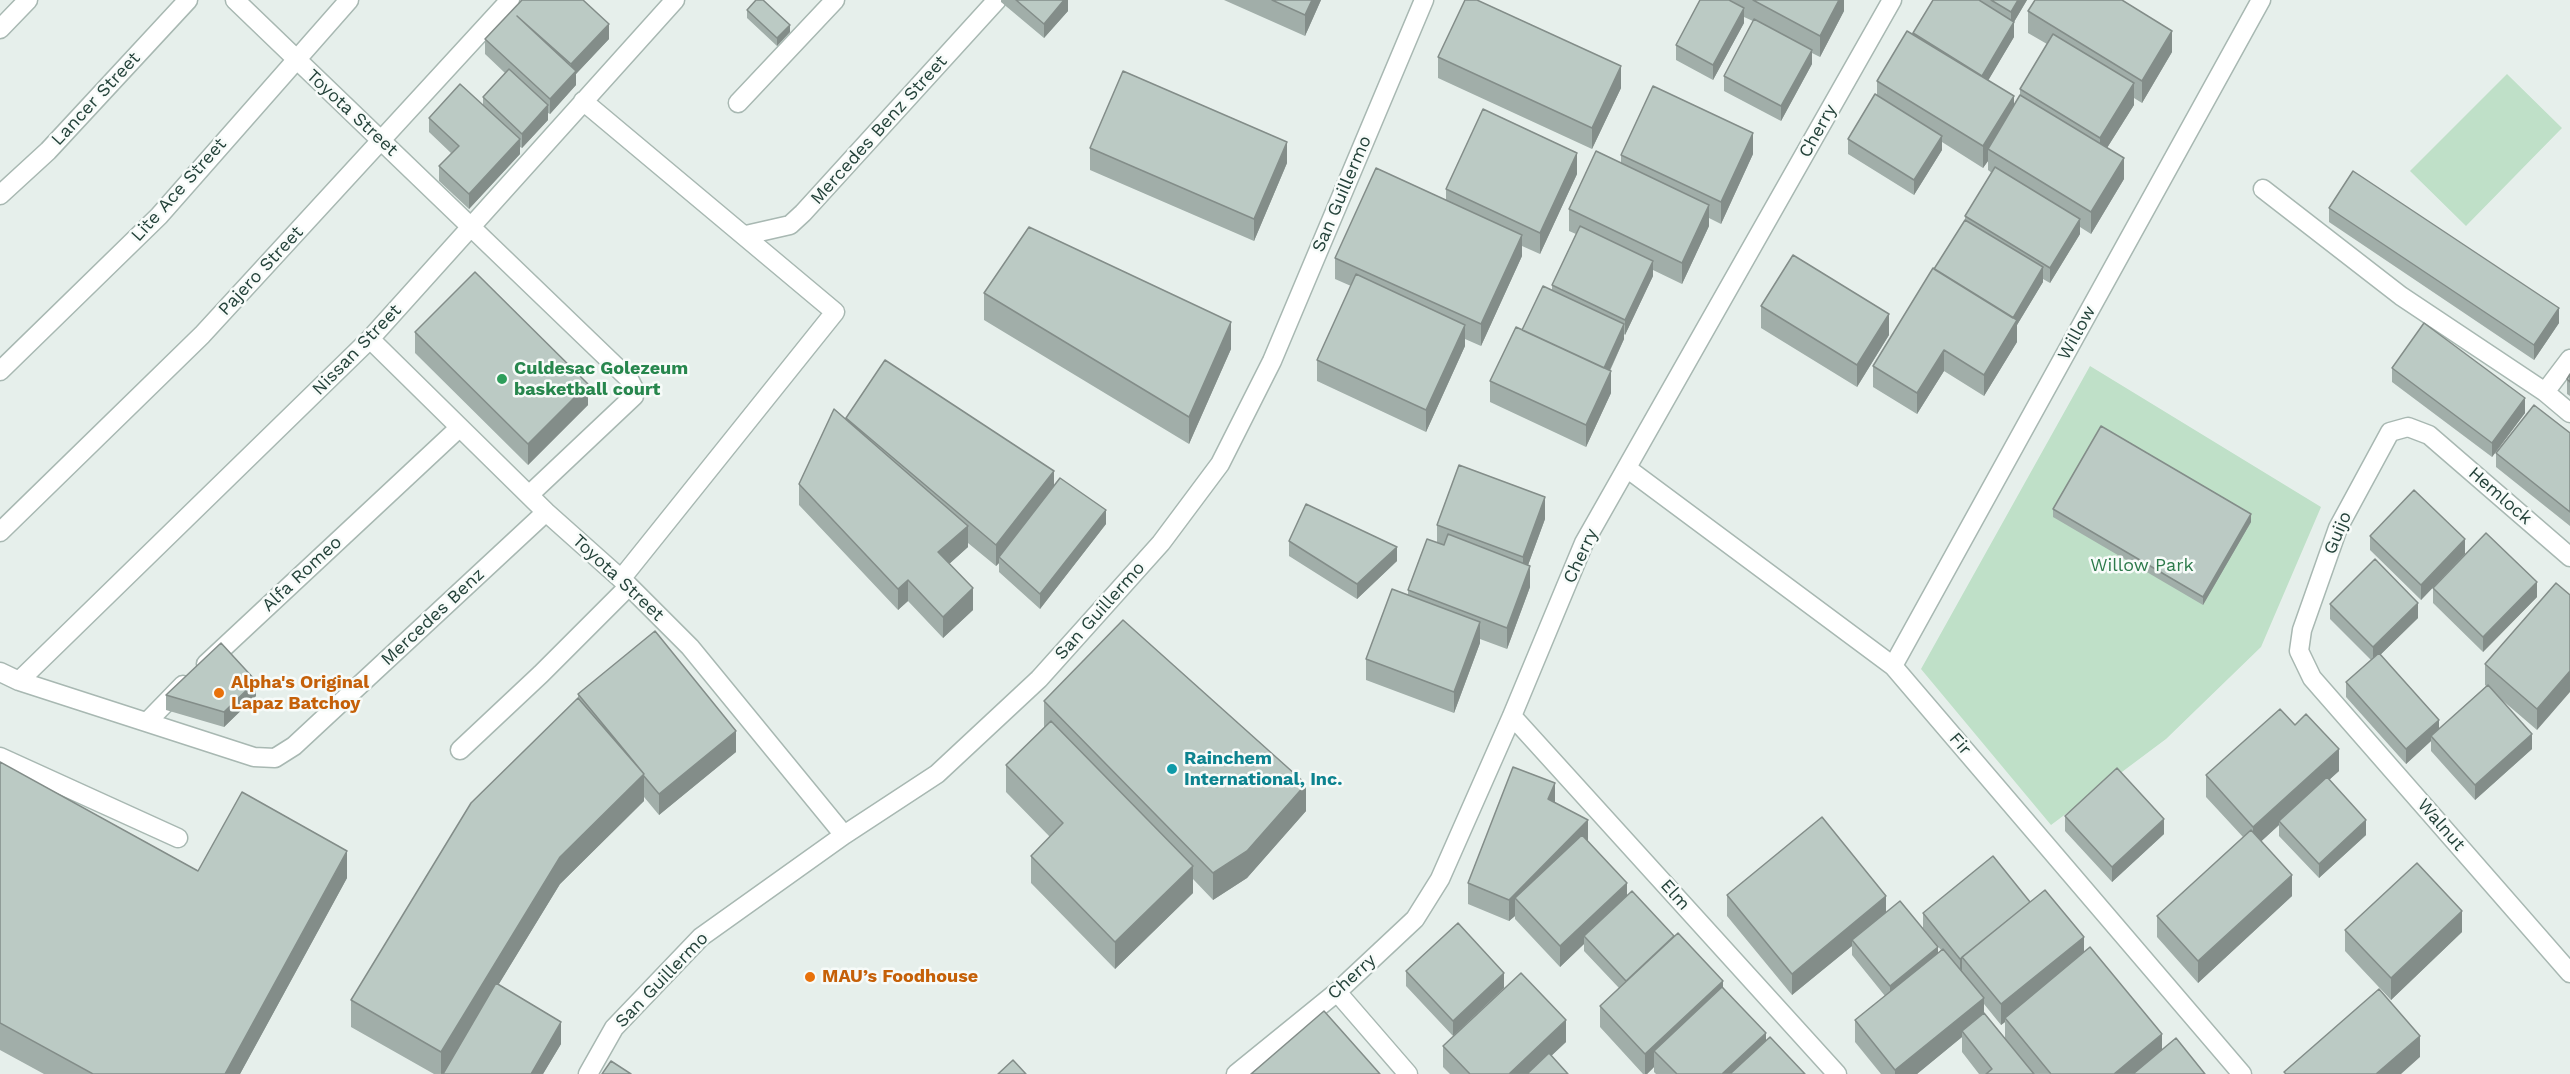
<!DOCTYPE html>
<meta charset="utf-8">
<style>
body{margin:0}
canvas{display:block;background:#e6efeb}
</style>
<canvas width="2570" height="1074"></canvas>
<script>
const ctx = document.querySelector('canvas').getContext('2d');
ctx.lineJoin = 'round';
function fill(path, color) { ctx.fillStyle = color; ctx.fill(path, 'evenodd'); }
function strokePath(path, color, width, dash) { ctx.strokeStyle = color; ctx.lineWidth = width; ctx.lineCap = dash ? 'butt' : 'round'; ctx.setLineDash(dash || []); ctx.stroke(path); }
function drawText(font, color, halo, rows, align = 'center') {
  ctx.font = font + ' "Work Sans",sans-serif'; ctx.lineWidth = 5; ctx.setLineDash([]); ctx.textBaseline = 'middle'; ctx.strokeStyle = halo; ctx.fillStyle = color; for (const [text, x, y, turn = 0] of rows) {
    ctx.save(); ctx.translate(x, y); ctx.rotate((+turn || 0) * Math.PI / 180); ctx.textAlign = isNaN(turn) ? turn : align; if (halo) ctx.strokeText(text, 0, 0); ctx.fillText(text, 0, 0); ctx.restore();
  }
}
const green = new Path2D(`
 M2507 74 2562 128 2466 226 2410 171Z
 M2090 366 2321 507 2261 647 2166 739 2051 825 1921 669Z`);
const minor = new Path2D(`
 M235 0 629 379 634 389V396L529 495
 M0 29 28 0
 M583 101 835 312 621 579
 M738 103 835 0
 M2263 189 2401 296 2545 392 2570 413
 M0 195 48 151 188 0
 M746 235 790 225 803 213 997 0
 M370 339 546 512 629 586 690 647 844 835
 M0 371 159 216 349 0
 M2545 392 2570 359
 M1628 469 1893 666 2242 1074
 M0 532 202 335 510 0
 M2570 557 2429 435 2408 427 2390 432 2338 528 2302 630 2299 651 2312 678 2570 973
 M206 664 459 428
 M1893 666 2261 0
 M0 672 19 681 254 757 275 758 294 746 546 512
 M19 681 370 339 675 0
 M1512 716 1837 1074
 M147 722 183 685
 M460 750 541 674 629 586
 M0 757 178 838
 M1337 992 1408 1074
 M588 1074 614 1028 701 937 844 835 937 774 1039 679 1161 543 1220 464 1272 361 1424 0
 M1236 1074 1337 992 1415 919 1440 879 1512 716 1584 543 1892 0`);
const wall = new Path2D(`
 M1001 0H1068V11L1044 38 1001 2Z
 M1224 0H1321L1305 36Z
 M1700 0H1844V11L1820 57 1812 53V64L1781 121 1724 91V76L1753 21 1744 17V23L1713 80 1676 60V45Z
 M1933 0H2027L2014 22V37L1988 80 2014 106 2020 96V89L2047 44 2028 33V11L2172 52 2142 103 2134 98V105L2107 148 2124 179 2091 234 2080 227V234L2050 283 2043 279V282L2017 325V342L1984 396 1944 371 1917 414 1873 387V366L1965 220V216L1992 173 1988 170V161L1983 168 1942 142V150L1914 195 1848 154V139L1877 96V81L1913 35Z
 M747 10 790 32 777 46 747 18Z
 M485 39H609L576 74V85L550 114 548 113V120L522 148 520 147V154L469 209 439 181V166L451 153 429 132V118L483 105V97L505 73 485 54Z
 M1438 57 1621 88 1592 149 1438 78Z
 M1090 148 1287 163 1254 241 1090 170Z
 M1753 154 1721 224 1709 218V226L1682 284 1653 270V276L1625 335 1624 334V339L1610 371 1611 393 1586 447 1490 402V381L1522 330 1552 290V285L1576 234 1569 231V209L1621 163V155Z
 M1577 174 1540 254 1522 246V256L1481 346 1465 339V346L1426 432 1317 381V360L1351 286 1335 279V258L1446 200V189Z
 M2329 208 2559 323 2534 360 2329 222Z
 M984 293 1231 349 1189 444 984 320Z
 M1761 306 1889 335 1857 387 1761 328Z
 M415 332 588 405 528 465 415 353Z
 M2392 368 2525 413 2492 457 2392 382Z
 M2570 374V396L2567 394V379Z
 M846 418 1054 485 1106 524 1040 609 999 572V563L996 566 968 543V547L949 564 973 610 943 638 908 601 898 610 799 505V484L846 420Z
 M2570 433V526L2496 467V453Z
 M2053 509 2251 522 2203 605 2053 517Z
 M1545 519 1528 565 1530 587 1507 649 1480 639V643L1454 713 1366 680V659L1408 595V590L1437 543V525Z
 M2370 536 2465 554 2421 600 2370 550Z
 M1289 541 1397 561 1357 599 1289 556Z
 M2556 583 2537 730 2502 700 2532 749 2475 800 2431 751V741L2406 764 2346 697V682L2371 660 2330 619V604L2418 618 2380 655 2439 729 2486 686 2485 685V664Z
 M2433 588 2537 597 2483 652 2433 603Z
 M578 694 736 752 659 815 644 797V801L560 884 498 985 561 1044 543 1074H434L351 1027V1000L578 698Z
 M166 695 256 696 224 727 166 710Z
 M1044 701 1306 811 1247 878 1213 900 1193 879V893L1115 969 1031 883V856L1050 837 1006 792V765L1044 728Z
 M0 762 198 871 347 878 240 1074H44L0 1050Z
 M2339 771 2329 780 2366 835 2319 878 2279 836V825L2261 841 2292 896 2198 983 2157 937V916L2243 837 2206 797V775Z
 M1555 802 1588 841 1627 897 1674 936 1723 987 1766 1041 1805 1074H1656L1654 1072V1067L1647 1074H1643L1600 1027V1006L1619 988 1584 951V944L1560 967 1515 919V916L1509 921 1468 904V883Z
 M2065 816 2164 834 2112 882 2065 831Z
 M1727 895 1886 912 1938 953 1941 950 1923 928V913L2030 902 2084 952 2162 1050 2205 1074H1979L1962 1052V1037L1917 1074H1881L1855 1042V1020L1885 996 1852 955V946L1792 995 1727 916ZM1984 1004 2001 1025 2005 1022V1038L1984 1013Z
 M2345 930 2462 932 2391 1000 2345 951Z
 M1406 971 1504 988 1453 1036 1406 986Z
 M1566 1042 1551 1056 1568 1074H1450L1443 1067V1046Z`);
const shadedWall = new Path2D(`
 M1064 0H1068V11L1044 38V24Z
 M1312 0H1321L1305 36V15Z
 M1839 0H1844V11L1820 57V36Z
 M2018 0H2027L2011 27V12Z
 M1744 8V23L1713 80V65Z
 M2014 22V37L1982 91V76Z
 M609 24V39L576 74V85L550 114V99L571 76V64Z
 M790 25V32L777 46V38Z
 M2172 31V52L2142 103V81Z
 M1812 50V64L1781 121V106Z
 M1621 66V88L1592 149V128Z
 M2134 83V105L2100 159V138Z
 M2014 96V118L1988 149V161L1983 168V146Z
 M548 105V120L522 148V134Z
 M1753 133V154L1721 224V202Z
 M1942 136V150L1914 195V180Z
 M520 139V154L469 209V194Z
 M1287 142V163L1254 241V219Z
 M1577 153V174L1540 254V233Z
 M2124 158V179L2091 234V212Z
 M1709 205V226L1682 284V263Z
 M2080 219V234L2050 283V268Z
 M1522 235V256L1481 346V324Z
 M1653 261V276L1625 335V320Z
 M2043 267V282L2017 325V342L1984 396V375L2012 319Z
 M2559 308V323L2534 360V345Z
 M1889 314V335L1857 387V365Z
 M1231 322V349L1189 444V417Z
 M1624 324V339L1602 387V372Z
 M1465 325V346L1426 432V410Z
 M1944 350V371L1917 414V393Z
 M1611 371V393L1586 447V425Z
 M588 384V405L528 465V444Z
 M2525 398V413L2492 457V443Z
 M1054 471V492L999 557V563L996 566V545Z
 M1545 497V519L1523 579V557Z
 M1106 510V524L1040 609V594Z
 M2251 514V522L2203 605V597Z
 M968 526V547L938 574V552Z
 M2465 539V554L2421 600V585Z
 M1397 547V561L1357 599V584Z
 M1530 566V587L1507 649V628Z
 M908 580V601L898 610V589Z
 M2537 582V597L2483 652V637Z
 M973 588V610L943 638V617Z
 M2418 603V618L2373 662V647Z
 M1480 622V643L1454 713V692Z
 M2570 671V692L2537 730V709Z
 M256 681V696L224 727V712Z
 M2439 720V734L2431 736V741L2406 764V749Z
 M736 731V752L659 815V794Z
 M2532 734V749L2475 800V785Z
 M2339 749V771L2281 823 2279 821V825L2253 849V827Z
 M644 774V801L560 884 444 1074H441V1052L560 857Z
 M1555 783V805L1548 799Z
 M1306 784V811L1247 878 1213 900V873Z
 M2164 819V834L2112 882V867Z
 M1588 820V841L1515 898V916L1509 921V900Z
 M2366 820V835L2319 878V864Z
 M347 851V878L240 1074H225Z
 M1193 866V893L1115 969V942Z
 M2292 875V896L2198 983V961Z
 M1627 883V904L1584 936V944L1560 967V946Z
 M1886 896V917L1852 940V946L1792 995V974Z
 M2462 911V932L2391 1000V978Z
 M2084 937V958L2005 1018V1022L2001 1025V1004Z
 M1938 947V962L1890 1001V986Z
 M1962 957V972L1960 974V959Z
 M1504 973V988L1453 1036V1021Z
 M1723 981V1003L1654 1051V1067L1647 1074H1645V1054Z
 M1984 998V1020L1962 1031V1037L1917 1074H1895V1070Z
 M1566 1020V1042L1532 1074H1509Z
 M561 1022V1044L543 1074H531Z
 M1766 1033V1055L1745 1074H1722Z
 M2162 1034V1055L2140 1074H2114Z
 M2420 1036V1057L2401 1074H2376Z`);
const building = new Path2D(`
 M522 0H583L609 24 571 64 517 16 576 71 550 99 485 39Z
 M756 0H763L790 25 777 38 747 10Z
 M1016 0H1064L1044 24Z
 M1272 0H1312L1305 15Z
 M1465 0H1477L1621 66 1592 128 1438 57Z
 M1700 0H1729L1744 8 1713 65 1676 45Z
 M1753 0H1839L1820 36Z
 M1933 0H1979L2014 22 1982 76 1913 33Z
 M1991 0H2018L2011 12Z
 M2035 0H2122L2172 31 2142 81 2028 11Z
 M1754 19 1812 50 1781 106 1724 76Z
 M1907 31 2014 96 1983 146 1877 81Z
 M2053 34 2134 83 2100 138 2020 89Z
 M509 69 548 105 522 134 483 97Z
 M1123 71 1287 142 1254 219 1090 148Z
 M460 84 520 139 469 194 439 166 459 146 429 118Z
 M1653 86 1753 133 1721 202 1621 155Z
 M1875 94 1942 136 1914 180 1848 139Z
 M2020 95 2124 158 2091 212 1988 149Z
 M1483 109 1577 153 1540 233 1446 189Z
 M1596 151 1709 205 1682 263 1569 209Z
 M1995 167 2080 219 2050 268 1965 216Z
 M1376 168 1522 235 1481 324 1335 258Z
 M2353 171 2559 308 2534 345 2329 208Z
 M1965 220 2043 267 2013 318 1934 269Z
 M1580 226 1653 261 1625 320 1552 285Z
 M1029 227 1231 322 1189 417 984 293Z
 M1793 255 1889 314 1857 365 1761 306Z
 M1933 268 2017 320 1984 375 1944 350 1917 393 1873 366Z
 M475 272 588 384 528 444 415 332Z
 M1356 274 1465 325 1426 410 1317 360Z
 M1543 286 1624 324 1604 368 1522 330Z
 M2424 323 2525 398 2492 443 2392 368Z
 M1516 327 1611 371 1586 425 1490 381Z
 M885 360 1054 471 996 545 846 418Z
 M2570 374V382L2567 379Z
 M2534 405 2570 433V512L2496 453Z
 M834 409 968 526 938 552 973 588 943 617 908 580 898 589 799 484Z
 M2101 426 2251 514 2203 597 2053 509Z
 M1459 465 1545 497 1523 557 1437 525Z
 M1060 478 1106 510 1040 594 999 557Z
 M2414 490 2465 539 2421 585 2370 536Z
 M1306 504 1397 547 1357 584 1289 541Z
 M2486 533 2537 582 2483 637 2433 588Z
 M1448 534 1530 566 1507 628 1408 590 1427 539 1444 545Z
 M2375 559 2418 603 2373 647 2330 604Z
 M2556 583 2570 595V671L2537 709 2485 664Z
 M1392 589 1480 622 1454 692 1366 659Z
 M1123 620 1306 784 1247 851 1213 873 1044 701Z
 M655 631 736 731 659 794 643 775 644 774 578 694Z
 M221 643 256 681 224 712 166 695Z
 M2379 653 2439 720 2406 749 2346 682Z
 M2488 685 2532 734 2475 785 2431 736Z
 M578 698 644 774 560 857 441 1052 351 1000 471 803Z
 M2280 709 2295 725 2306 714 2339 749 2253 827 2206 775Z
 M1051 721 1193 866 1115 942 1031 856 1063 823 1006 765Z
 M0 762 198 871 242 792 347 851 225 1074H93L0 1023Z
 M1513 767 1555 783 1548 799 1588 820 1509 900 1468 883Z
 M2117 768 2164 819 2112 867 2065 816Z
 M2327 777 2366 820 2319 864 2279 821Z
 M1822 817 1886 896 1792 974 1727 895Z
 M2251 830 2292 875 2198 961 2157 916Z
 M1582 835 1627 883 1560 946 1515 898Z
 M1993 856 2030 902 1960 959 1923 913Z
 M2417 863 2462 911 2391 978 2345 930Z
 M2045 890 2084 937 2001 1004 1962 957Z
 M1632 891 1674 936 1626 981 1584 936Z
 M1900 901 1938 947 1890 986 1852 940Z
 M1458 923 1504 973 1453 1021 1406 971Z
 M1678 933 1723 981 1645 1054 1600 1006Z
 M2090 947 2162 1034 2114 1074H2051L2005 1018Z
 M1943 949 1984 998 1895 1070 1855 1020Z
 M1521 973 1566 1020 1509 1074H1470L1443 1046Z
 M496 983 561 1022 531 1074H443Z
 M1722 987 1766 1033 1722 1074H1677L1654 1051Z
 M2379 989 2420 1036 2376 1074H2286L2284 1072Z
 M1324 1011 1380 1074H1251Z
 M1984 1013 2034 1074H1986L1992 1069 1962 1031Z
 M1770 1037 1805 1074H1730Z
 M2176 1038 2205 1074H2133Z
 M1549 1053 1568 1074H1527Z
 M1013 1060 1026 1074H998Z
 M611 1061 631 1074H602Z`);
const markers = [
 [502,379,6,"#2e9e5b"],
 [219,693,6,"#e8710a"],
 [1172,769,6,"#0f9aa8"],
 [810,977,6,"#e8710a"]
];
const streetNames = [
 ["Lancer Street",96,99,-47],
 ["Toyota Street",352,113,43],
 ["Mercedes Benz Street",879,130,-48],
 ["Cherry",1818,131,-61],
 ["Lite Ace Street",179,190,-48],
 ["San Guillermo",1342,194,-67],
 ["Pajero Street",261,271,-47],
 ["Willow",2077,333,-61],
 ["Nissan Street",357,350,-46],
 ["Hemlock",2500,496,41],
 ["Guijo",2338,533,-67],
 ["Cherry",1581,556,-65],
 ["Alfa Romeo",302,574,-43],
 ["Toyota Street",618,578,43],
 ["San Guillermo",1100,611,-48],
 ["Mercedes Benz",433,617,-43],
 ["Fir",1960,744,49],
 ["Walnut",2441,825,49],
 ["Elm",1675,895,48],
 ["Cherry",1352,977,-42],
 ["San Guillermo",662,980,-46]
];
const leisureNames = [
 ["Culdesac Golezeum",514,369],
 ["basketball court",514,390]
];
const parkNames = [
 ["Willow Park",2142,566]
];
const foodNames = [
 ["Alpha's Original",231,683],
 ["Lapaz Batchoy",231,704],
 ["MAU’s Foodhouse",822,977]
];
const cultureNames = [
 ["Rainchem",1184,759],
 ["International, Inc.",1184,780]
];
fill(green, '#bfe0c8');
strokePath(minor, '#a8b8b2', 21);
strokePath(minor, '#fff', 18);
fill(wall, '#a1aea9');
fill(shadedWall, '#838d89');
fill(building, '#bbcac4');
strokePath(building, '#838d89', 1.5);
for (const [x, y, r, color] of markers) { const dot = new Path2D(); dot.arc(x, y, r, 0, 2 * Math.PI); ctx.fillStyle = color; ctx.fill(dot); strokePath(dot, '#f7fbf9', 2); }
drawText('18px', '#24423a', '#f7fbf9', streetNames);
drawText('bold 18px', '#27864d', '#f7fbf9', leisureNames, 'left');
drawText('18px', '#2d7a4b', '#f7fbf9', parkNames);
drawText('bold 18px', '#c56008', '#f7fbf9', foodNames, 'left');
drawText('bold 18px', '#0d838f', '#f7fbf9', cultureNames, 'left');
</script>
